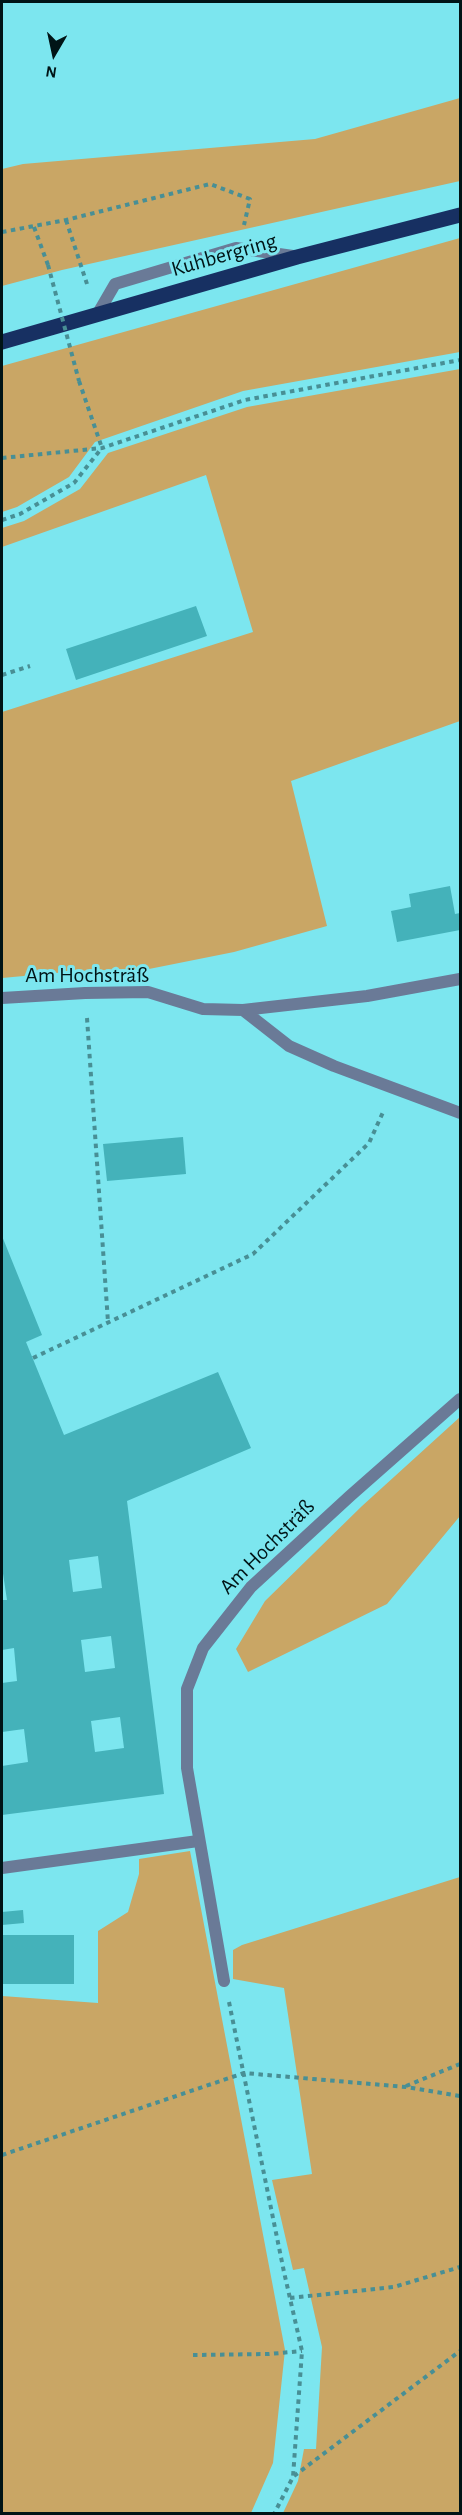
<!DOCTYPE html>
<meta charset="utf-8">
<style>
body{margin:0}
#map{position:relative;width:462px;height:2515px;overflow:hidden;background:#7ce6ef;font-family:"Alegreya Sans",sans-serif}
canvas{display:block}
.frame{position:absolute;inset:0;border:3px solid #001416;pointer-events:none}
.north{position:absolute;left:24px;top:24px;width:60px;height:60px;-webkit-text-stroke:4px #7ce6ef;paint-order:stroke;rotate:189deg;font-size:16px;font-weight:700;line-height:24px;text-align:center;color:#001416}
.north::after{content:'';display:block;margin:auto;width:21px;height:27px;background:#001416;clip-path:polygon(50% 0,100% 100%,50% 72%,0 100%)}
</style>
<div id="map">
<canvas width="462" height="2515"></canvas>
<div class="frame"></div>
<div class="north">N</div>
</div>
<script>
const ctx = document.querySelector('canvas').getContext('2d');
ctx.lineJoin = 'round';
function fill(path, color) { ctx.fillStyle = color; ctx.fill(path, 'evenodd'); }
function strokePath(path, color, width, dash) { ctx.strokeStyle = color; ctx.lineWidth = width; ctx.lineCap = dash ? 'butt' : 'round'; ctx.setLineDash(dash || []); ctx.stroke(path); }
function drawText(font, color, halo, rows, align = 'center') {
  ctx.font = font + ' "Alegreya Sans",sans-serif'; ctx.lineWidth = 6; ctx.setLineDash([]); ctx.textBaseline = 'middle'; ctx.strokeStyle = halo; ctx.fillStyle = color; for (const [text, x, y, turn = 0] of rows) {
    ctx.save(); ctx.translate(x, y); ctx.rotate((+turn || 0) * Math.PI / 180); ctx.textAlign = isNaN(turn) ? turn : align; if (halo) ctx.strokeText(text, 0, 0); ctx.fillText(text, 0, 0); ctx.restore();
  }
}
const green = new Path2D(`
 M460 98V181L62 270 2 286V169L23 164 315 139Z
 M460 238V352L243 391 95 442 69 477 17 507 2 512V366Z
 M460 369V721L291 781 327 926 234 952 149 969 78 971 2 978V712L253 632 206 475 2 547V528L24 521 80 489 108 453 247 407Z
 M460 1417V1516L387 1604 248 1672 236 1649 265 1601 362 1506Z
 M190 1851 285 2350 273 2463 251 2513H2V1996L98 2003V1931L128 1912 139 1874V1859Z
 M460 1877V2513H283L298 2481 304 2449H316L322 2347 304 2268 293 2270 272 2180 312 2174 284 1988 233 1979V1950L242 1945Z`);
const building = new Path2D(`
 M196 606 207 636 76 680 66 649Z
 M450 886 455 914 460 913V930L397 942 391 911 411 907 409 894Z
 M183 1137 186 1174 107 1181 103 1144Z
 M2 1236 42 1335 26 1342 64 1435 218 1372 251 1448 127 1501 164 1794 2 1815V1766L28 1762 24 1729 2 1732V1683L17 1681 14 1648 2 1650V1600H7L2 1567ZM98 1556 102 1588 73 1592 69 1560ZM111 1636 115 1668 85 1672 81 1640ZM120 1717 124 1748 95 1752 91 1721Z
 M23 1910 24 1923 2 1925V1912Z
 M2 1935H74V1984H2Z`);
const path = new Path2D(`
 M66 220 87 284
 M34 227 48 265
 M2 232 66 220 210 184 250 199 244 225
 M79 381 102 448
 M2 458 102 448 245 400 460 360
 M2 520 20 514 74 483 101 449
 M2 675 30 666
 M87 1018 108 1322
 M33 1358 253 1254 369 1143 384 1110
 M229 2002 284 2272 302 2351 293 2477 274 2514
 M406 2086 460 2064
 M2 2155 244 2073 406 2087 460 2096
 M290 2298 394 2287 460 2267
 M193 2355 269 2354 302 2351
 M294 2476 460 2351`);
const lane = new Path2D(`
 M97 315 115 284 236 248 293 256
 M2 1868 198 1841`);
const street = new Path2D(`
 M2 998 85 993 148 992 203 1009 243 1010 367 996 460 979
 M243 1010 289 1046 334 1066 460 1113
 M224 1981 187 1768V1689L203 1648 251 1587 350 1496 460 1399`);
const primary = new Path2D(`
 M2 342 297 257 460 215`);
const pathBridge = new Path2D(`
 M48 265 79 381`);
const streetNames = [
 ["Kuhbergring",224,255,-16],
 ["Am Hochsträß",87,975],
 ["Am Hochsträß",267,1547,-45]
];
fill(green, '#c9a665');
fill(building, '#44b2ba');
strokePath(path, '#488f95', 4, [4.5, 4.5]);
strokePath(lane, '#6a7a97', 12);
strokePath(street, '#6a7a97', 12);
strokePath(primary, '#173062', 15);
strokePath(pathBridge, '#488f95', 4, [4.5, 4.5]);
drawText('22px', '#001416', '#7ce6ef', streetNames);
</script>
